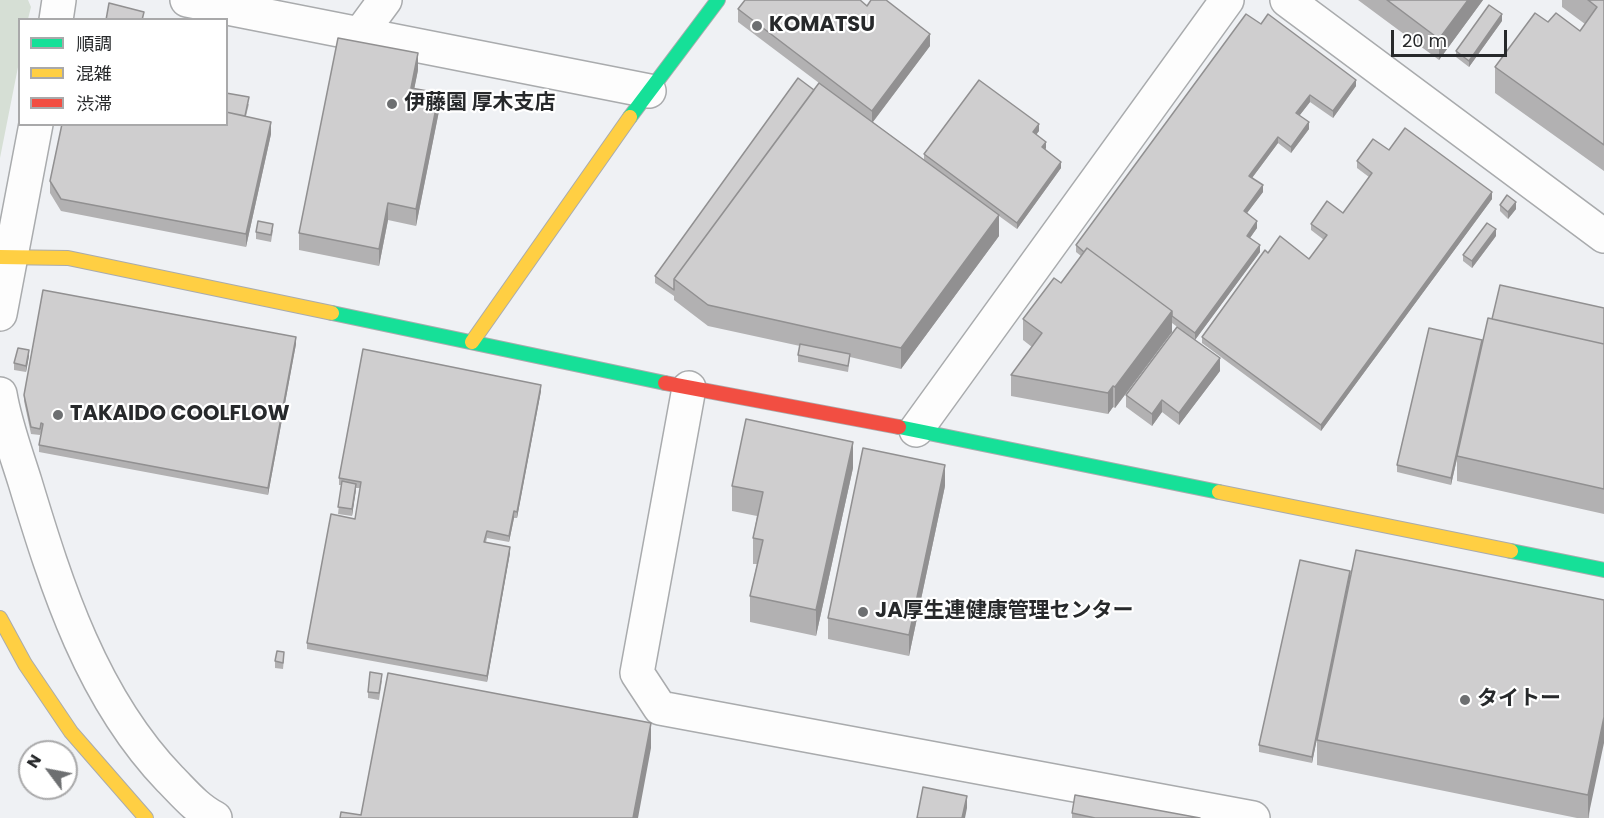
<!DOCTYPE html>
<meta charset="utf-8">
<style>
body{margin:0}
#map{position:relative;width:1604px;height:818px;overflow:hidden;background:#eff1f4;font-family:Poppins,"Noto Sans JP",sans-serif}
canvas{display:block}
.legend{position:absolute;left:18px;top:18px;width:210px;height:108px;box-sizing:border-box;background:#fff;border:2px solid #a9a9aa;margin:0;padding:8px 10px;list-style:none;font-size:18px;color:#27292b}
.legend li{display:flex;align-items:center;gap:12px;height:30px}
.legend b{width:30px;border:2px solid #a9a9aa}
.north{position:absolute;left:18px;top:740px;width:60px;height:60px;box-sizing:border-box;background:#fff;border:2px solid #a9a9aa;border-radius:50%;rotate:302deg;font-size:16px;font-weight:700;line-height:24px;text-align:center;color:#27292b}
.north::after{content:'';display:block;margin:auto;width:21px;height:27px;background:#6d6f71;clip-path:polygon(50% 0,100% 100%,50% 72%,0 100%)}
.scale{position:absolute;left:1391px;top:30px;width:116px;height:27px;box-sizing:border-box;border:3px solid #27292b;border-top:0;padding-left:8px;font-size:18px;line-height:21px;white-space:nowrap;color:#27292b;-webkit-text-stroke:4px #fff;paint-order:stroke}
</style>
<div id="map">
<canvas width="1604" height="818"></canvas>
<ul class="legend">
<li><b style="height:8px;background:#16e098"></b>順調</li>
<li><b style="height:8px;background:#ffcf43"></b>混雑</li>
<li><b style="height:8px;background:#f24e42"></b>渋滞</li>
</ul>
<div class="north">N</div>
<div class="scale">20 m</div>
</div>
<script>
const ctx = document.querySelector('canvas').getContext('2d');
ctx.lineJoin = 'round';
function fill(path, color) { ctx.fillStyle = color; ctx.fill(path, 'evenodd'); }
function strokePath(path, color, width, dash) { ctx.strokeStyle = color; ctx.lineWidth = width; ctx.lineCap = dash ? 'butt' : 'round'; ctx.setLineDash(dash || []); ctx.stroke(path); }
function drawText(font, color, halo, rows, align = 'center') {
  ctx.font = font + ' Poppins,"Noto Sans JP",sans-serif'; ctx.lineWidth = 4.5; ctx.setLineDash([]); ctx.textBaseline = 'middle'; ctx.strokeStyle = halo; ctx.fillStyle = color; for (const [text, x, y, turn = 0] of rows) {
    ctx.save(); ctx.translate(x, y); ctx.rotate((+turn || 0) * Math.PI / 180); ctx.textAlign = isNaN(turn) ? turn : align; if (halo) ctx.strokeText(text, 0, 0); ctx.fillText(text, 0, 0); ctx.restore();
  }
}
const green = new Path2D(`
 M0 0H28L31 7 28 19 20 20 19 62 0 158Z`);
const street = new Path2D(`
 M187 0 649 91
 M1287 0 1604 236
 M56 20 59 0
 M360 34 385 0
 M0 314 36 124
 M689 388 637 673 660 708 1253 818
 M0 394C5 424 16 453 25 482 57 588 92 698 170 779 184 793 197 809 215 818
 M916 430 1227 0`);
const fast = new Path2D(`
 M630 117 718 0
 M332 313 665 383
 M899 427 1219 492
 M1511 551 1604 570`);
const slow = new Path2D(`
 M0 257 68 258 332 313
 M472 342 630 117
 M1219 492 1511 551
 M0 618 25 664 71 732 146 818`);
const jam = new Path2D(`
 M665 383 899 427`);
const wall = new Path2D(`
 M1358 0H1483L1439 60Z
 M1562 0H1604V171L1495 93V67L1548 22 1580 31 1585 24 1562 7Z
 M867 6 930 46 873 122 924 160V154L1039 131 1036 134 1046 148 1045 150 1061 168 1017 229 999 216V236L901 369 850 357 848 372 798 362V355L800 346 708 326 674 300V296L655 283V276L819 83 738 22V9Z
 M1502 21 1469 67 1456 57V51Z
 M1261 24 1356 86 1333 118 1310 102 1299 116 1309 129 1291 153 1278 143 1252 178 1263 192 1247 213 1257 228 1250 238 1260 252 1195 340 1172 323V332L1115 408 1113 407 1108 414 1011 396V375L1032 347 1023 340V319L1061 283 1081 256 1076 252V245Z
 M418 70 414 89 439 111 416 226 388 220 379 266 299 250V233Z
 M249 104 246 116 271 134 246 247 61 211 50 193V181Z
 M1389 150 1492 199 1321 431 1202 343V337L1268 253 1309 259 1324 240 1311 230V224L1343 213 1369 177 1357 168V161Z
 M1500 205 1516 209 1508 219 1500 211Z
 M273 230 271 242 256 239V232Z
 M1496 236 1472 268 1463 261V255Z
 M1604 308V514L1457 481V459L1451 485 1397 472V465L1482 347 1492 319Z
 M296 344 268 495 39 452V445L42 430 40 435 31 434 24 401V395Z
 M29 356 26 372 14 370V363Z
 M1220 371 1179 425 1162 412 1152 426 1126 407V395Z
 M541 391 517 518H514L509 542 487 538 486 542 510 553 487 682 307 649V643L355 519 360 488H356L352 516 338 514 341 485H339V478Z
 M853 468 816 636 750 622V596L757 564H753V538L757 516 732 511V486Z
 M945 486 909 656 828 639V618Z
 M1350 577 1312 763 1259 752V745Z
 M1604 600 1589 818H1577L1317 765V740Z
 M284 658 283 669 275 668V661Z
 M382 680 379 700 368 698V692Z
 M1072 813 1200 818H1072Z`);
const shadedWall = new Path2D(`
 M1468 0H1483L1439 60V39Z
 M1502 14V21L1469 67V61Z
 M930 34V46L872 123V111Z
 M418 53V70L411 105V88Z
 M1356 80V86L1333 118V111Z
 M439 93V111L416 226V209Z
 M1310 95V102L1296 120V113Z
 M271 122V134L246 247V234Z
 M1309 122V129L1291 153V147Z
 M1039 124V131L1033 139V132Z
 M1278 137V143L1249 182V176Z
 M1046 142V148L1042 154V147Z
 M1061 162V168L1017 229V223Z
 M1263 185V192L1244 217V211Z
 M1492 192V199L1321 431V425Z
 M1516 202V209L1508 219V212Z
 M388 203V220L379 266V249Z
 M999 215V236L901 369V348Z
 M1257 221V228L1247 242V236Z
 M1496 229V236L1472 268V261Z
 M1260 245V252L1195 340V333Z
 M1172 311V332L1115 408V387Z
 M296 337V344L268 495V488Z
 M1482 340V347L1451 485V478Z
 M29 350V356L26 372V366Z
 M1220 358V371L1179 425V413Z
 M541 385V391L517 518V512Z
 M1113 386V407L1108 414V393Z
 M1162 400V412L1152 426V414Z
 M853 442V468L816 636V610Z
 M945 465V486L909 656V635Z
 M356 484V490L352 516V509Z
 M514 511V518L509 542V536Z
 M510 547V553L487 682V676Z
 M1350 571V577L1312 763V757Z
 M1604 717V743L1588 818V795Z
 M651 723V748L638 818H633Z
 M967 796V808L965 818H962Z`);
const building = new Path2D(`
 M745 0H860L867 6 871 0H886L930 34 872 111 738 9Z
 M1387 0H1468L1439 39Z
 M1588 0H1604V145L1495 67 1535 13 1548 22 1556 13 1580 31 1597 7Z
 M109 3 144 12 142 20H106Z
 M1489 5 1502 14 1469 61 1456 51Z
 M1246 14 1261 24 1268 14 1356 80 1333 111 1310 95 1296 113 1309 122 1291 147 1278 137 1249 176 1263 185 1244 211 1257 221 1247 236 1260 245 1195 333 1172 316V311L1087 248 1084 252 1076 245Z
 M338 38 418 53 411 88 439 93 416 209 388 203 379 249 299 233Z
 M798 78 814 90 674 279V290L655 276Z
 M979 80 1039 124 1033 132 1046 142 1042 147 1061 162 1017 223 924 154Z
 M819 83 999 215 901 348 708 305 674 279Z
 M226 93 249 97 245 116 226 112Z
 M226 112 271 122 246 234 61 199 50 181 62 124H226Z
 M1405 128 1492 192 1321 425 1202 337 1265 250 1268 253 1280 236 1309 259 1327 235 1311 224 1327 201 1343 213 1372 173 1357 161 1373 139 1389 150Z
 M1507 195 1516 202 1508 212 1500 205Z
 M258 221 273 224 271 235 256 232Z
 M1487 223 1496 229 1472 261 1463 255Z
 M1087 248 1172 311 1115 387 1113 386 1108 393 1011 375 1042 333 1023 319 1054 278 1061 283Z
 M1500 285 1604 308V344L1492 319Z
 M43 290 296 337 268 488 39 445 43 424 41 423 40 429 31 427 24 395Z
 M1488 318 1604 344V489L1457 456Z
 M1177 327 1220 358 1179 413 1162 400 1152 414 1126 395Z
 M1429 328 1482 340 1451 478 1397 465Z
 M800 344 850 354 848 366 798 355Z
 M18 348 29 350 26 366 14 363Z
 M363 349 541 385 517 512 514 511 509 536 487 531 484 542 510 547 487 676 307 643 331 514 355 519 361 482 339 478Z
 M746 419 853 442 816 610 750 596 763 540 753 538 763 492 732 486Z
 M863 448 945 465 909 635 828 618Z
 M342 481 356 484 352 509 338 507Z
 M1356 550 1604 600V717L1588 795 1317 740Z
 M1300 560 1350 571 1312 757 1259 745Z
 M277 651 284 652 283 663 275 661Z
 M370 672 382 674 379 693 368 692Z
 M388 673 651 723 633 818H340L341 812 361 815Z
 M923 787 967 796 962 818H917Z
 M1075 795 1200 818H1095L1072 813Z`);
const markers = [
 [757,26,6,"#6d6f71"],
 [392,104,6,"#6d6f71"],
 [58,415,6,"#6d6f71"],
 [863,612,6,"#6d6f71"],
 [1465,700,6,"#6d6f71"]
];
const poiNames = [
 ["KOMATSU",769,26],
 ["伊藤園 厚木支店",404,104],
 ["TAKAIDO COOLFLOW",70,415],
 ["JA厚生連健康管理センター",875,612],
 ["タイトー",1477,700]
];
fill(green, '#d6dfd5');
strokePath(street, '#a9abad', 36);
strokePath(fast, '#a9abad', 16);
strokePath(slow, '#a9abad', 16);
strokePath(jam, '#a9abad', 16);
strokePath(street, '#fdfdfd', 33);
strokePath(fast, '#16e098', 14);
strokePath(slow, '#ffcf43', 14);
strokePath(jam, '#f24e42', 14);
fill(wall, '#b2b1b2');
fill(shadedWall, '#919091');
fill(building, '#cfcecf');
strokePath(building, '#919091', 1.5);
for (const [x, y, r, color] of markers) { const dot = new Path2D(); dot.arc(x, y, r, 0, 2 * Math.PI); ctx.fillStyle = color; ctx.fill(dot); strokePath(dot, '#fff', 2); }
drawText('bold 21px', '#27292b', '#fff', poiNames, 'left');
</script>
